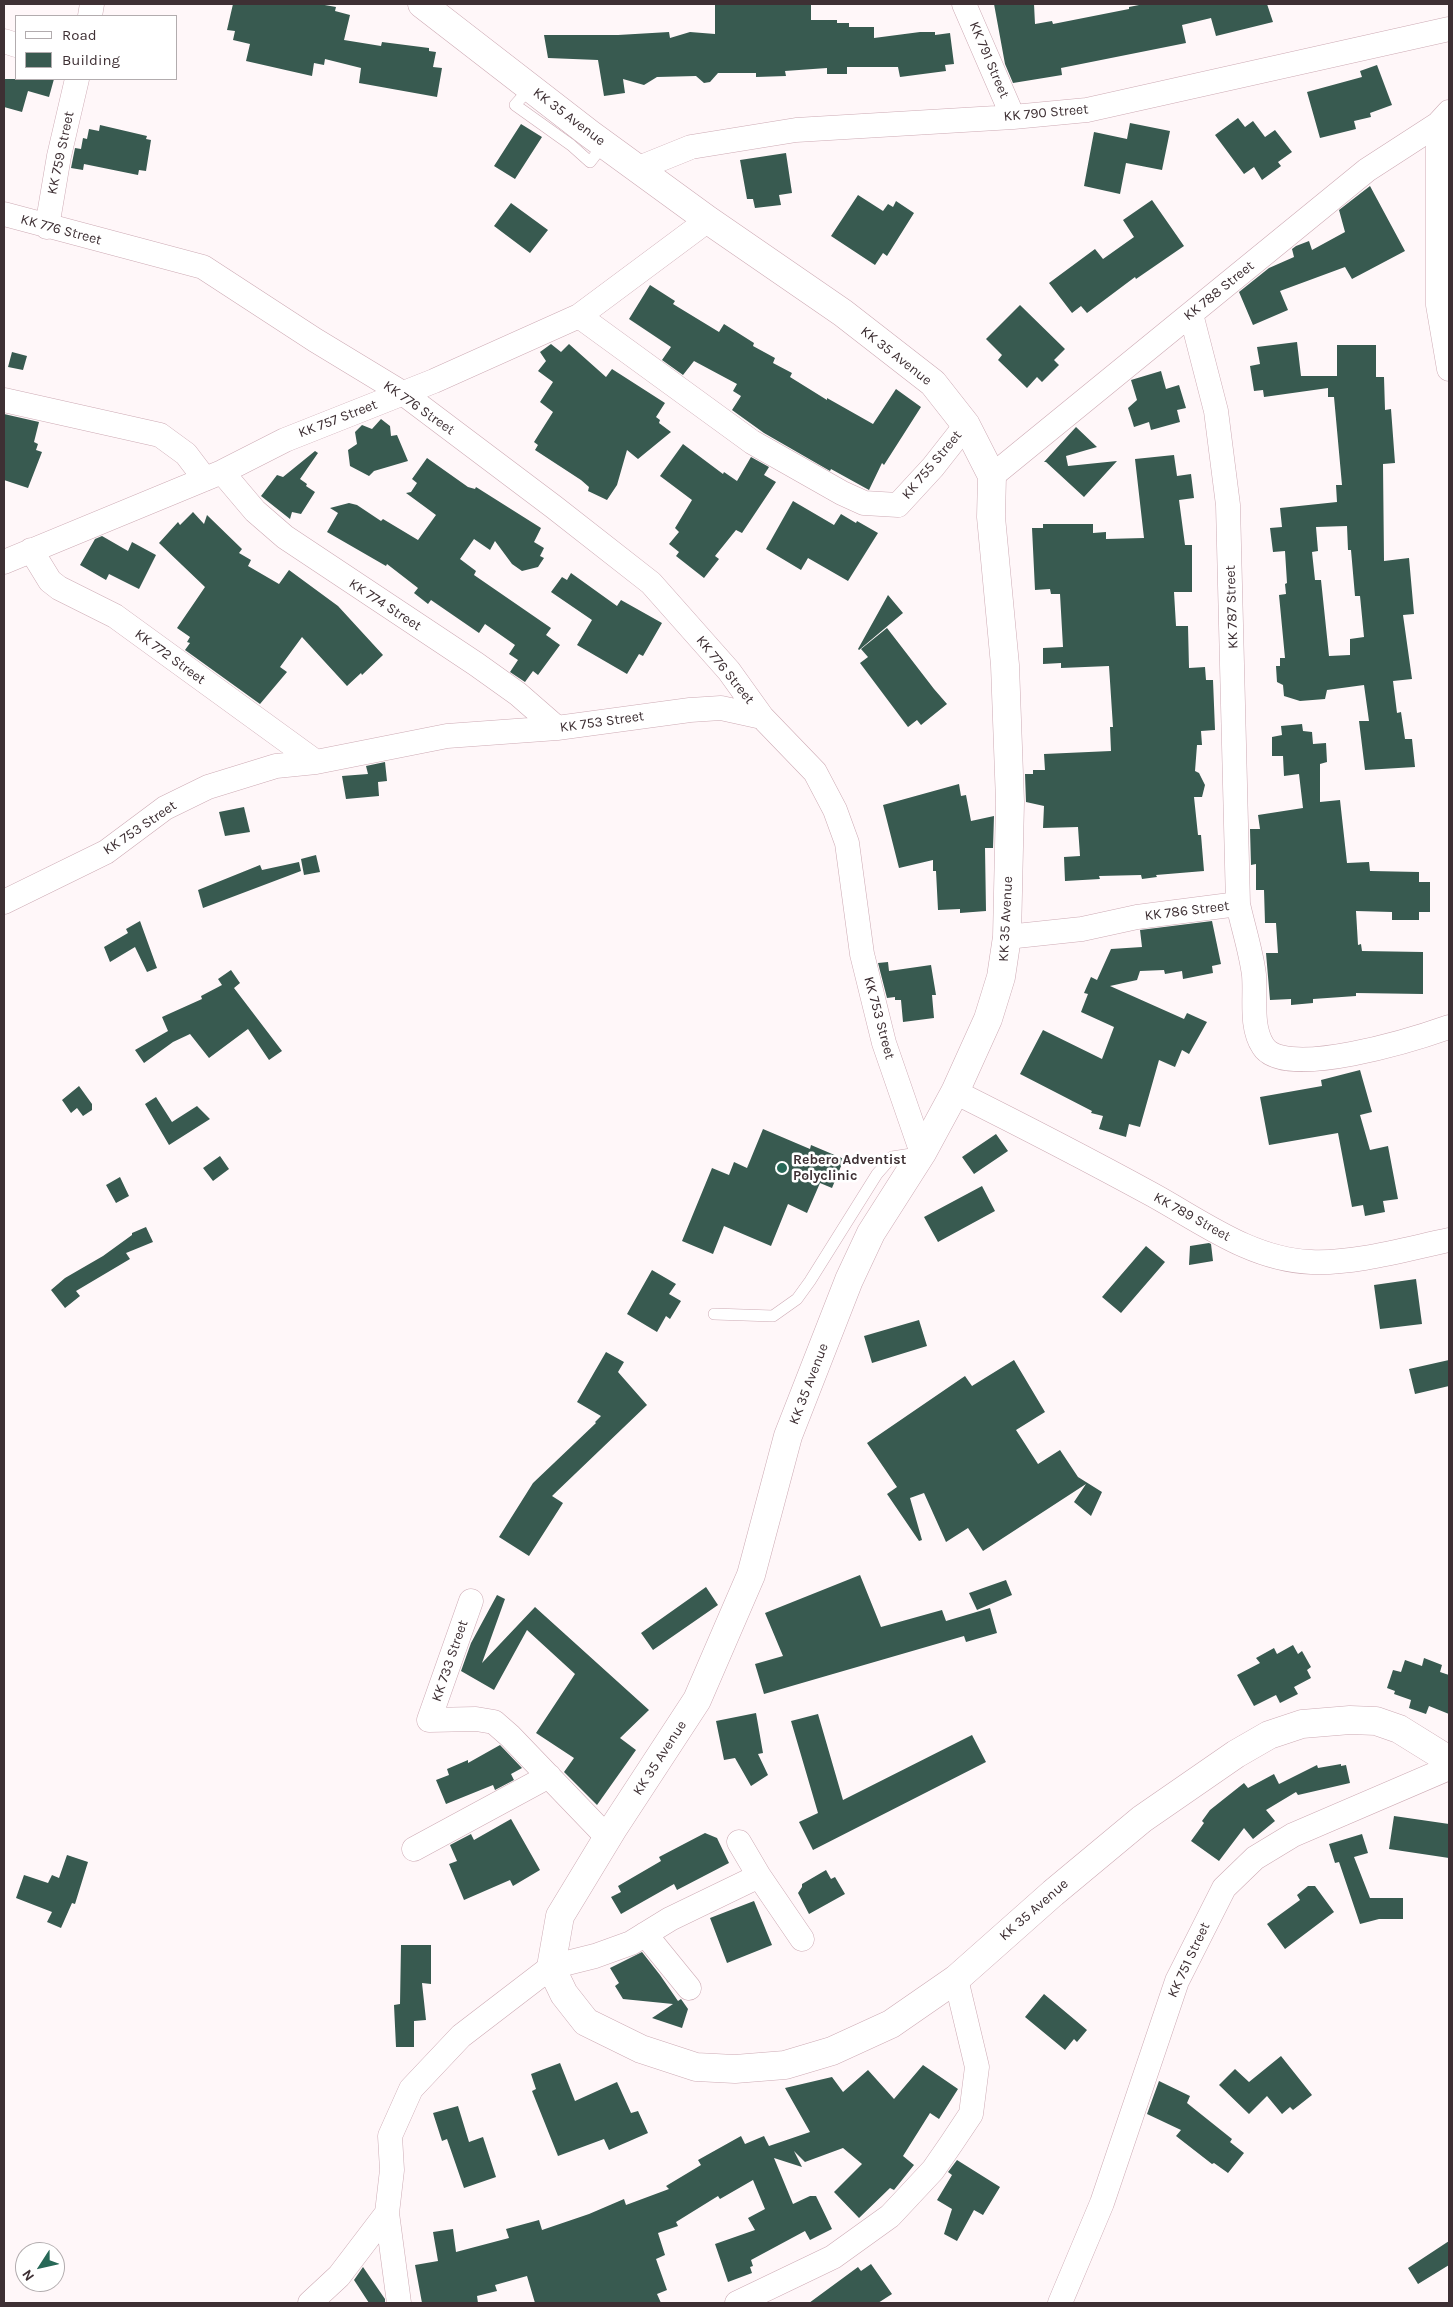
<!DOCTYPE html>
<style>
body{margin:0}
#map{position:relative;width:1453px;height:2307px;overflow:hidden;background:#fff7f9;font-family:Karla,sans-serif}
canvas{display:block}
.frame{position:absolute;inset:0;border:5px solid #3e3034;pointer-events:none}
.legend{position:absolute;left:15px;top:15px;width:162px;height:65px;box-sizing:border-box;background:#fff;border:1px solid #b2acae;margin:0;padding:6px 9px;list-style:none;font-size:15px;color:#3e3034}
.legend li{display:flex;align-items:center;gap:10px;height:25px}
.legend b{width:25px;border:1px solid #b2acae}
.north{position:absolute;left:15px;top:2242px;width:50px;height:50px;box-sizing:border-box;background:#fff;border:1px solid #b2acae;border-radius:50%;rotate:235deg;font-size:14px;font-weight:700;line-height:20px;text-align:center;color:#3e3034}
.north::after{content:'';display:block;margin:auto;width:18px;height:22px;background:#276857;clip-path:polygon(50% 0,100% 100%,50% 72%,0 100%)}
</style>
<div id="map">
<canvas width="1453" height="2307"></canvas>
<div class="frame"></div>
<ul class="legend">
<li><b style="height:6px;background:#fff"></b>Road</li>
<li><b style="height:14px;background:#385a50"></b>Building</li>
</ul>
<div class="north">N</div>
</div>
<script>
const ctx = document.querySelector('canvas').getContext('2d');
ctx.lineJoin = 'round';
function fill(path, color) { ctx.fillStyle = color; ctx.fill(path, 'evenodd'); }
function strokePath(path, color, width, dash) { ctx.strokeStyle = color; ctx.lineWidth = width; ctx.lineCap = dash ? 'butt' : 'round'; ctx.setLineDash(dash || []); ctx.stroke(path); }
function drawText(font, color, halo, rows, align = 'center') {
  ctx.font = font + ' Karla,sans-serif'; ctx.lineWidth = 5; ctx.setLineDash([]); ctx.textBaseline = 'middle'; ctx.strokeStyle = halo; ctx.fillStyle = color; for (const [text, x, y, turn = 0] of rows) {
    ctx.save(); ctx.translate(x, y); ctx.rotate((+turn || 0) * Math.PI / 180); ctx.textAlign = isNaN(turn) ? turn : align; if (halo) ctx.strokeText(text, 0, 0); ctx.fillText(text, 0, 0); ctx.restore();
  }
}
const building = new Path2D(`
 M233 4H319L336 7 335 11 350 15 344 40 381 46 382 42 429 48V51L436 52 433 67 442 68 437 97 359 83 361 68 325 59 324 65 314 63 312 76 246 61 250 44 233 40 235 31 227 30Z
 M715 4H811V20H837V23H849V27H874V38L920 32H935V35L950 33 954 64 945 65 946 71 900 77 898 67H847V74H827V68L785 71 786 76 756 77V73H718L710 82 704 83 696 76 657 77 644 85 623 79 625 93 604 96 598 60 548 58 544 35H618L669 32 670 38 690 32 715 34Z
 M994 4H1034L1035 24 1052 21 1053 24 1129 9V7L1144 4H1267L1273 22 1216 36 1211 18 1182 25 1186 43 1061 68 1062 75 1013 83 1005 64Z
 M1377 65 1392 105 1370 113 1371 117 1354 121 1356 129 1320 138 1307 92 1362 77 1360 71Z
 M4 79H54L49 97 28 91 22 112 4 107Z
 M1238 118 1245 127 1253 121 1265 137 1275 130 1292 152 1278 162 1281 166 1262 180 1254 167 1244 174 1215 135Z
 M1130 123 1170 131 1162 170 1126 163 1120 194 1084 186 1094 132 1127 139Z
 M521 124 542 137 515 179 494 166Z
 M100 125 147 136 146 139 151 140 146 171 139 170 138 175 84 164 83 170 71 168 75 148 81 149 83 138 87 139 89 129 99 131Z
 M786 153 792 193 779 195 781 205 755 208 753 199H747L740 160Z
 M1370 186 1405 251 1352 279 1345 267 1280 291 1288 310 1253 325 1239 292 1269 268 1294 257 1292 249 1296 246 1309 241 1312 250 1345 232 1339 210Z
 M858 195 883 211 888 204 893 207 896 201 914 213 887 256 883 253 875 265 831 236Z
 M1152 200 1184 246 1136 279 1135 277 1087 313 1081 306 1072 313 1049 283 1095 249 1103 259 1134 237 1123 220Z
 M511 203 548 230 530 253 494 226Z
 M650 285 675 301 673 304 719 332 724 324 754 343 753 346 775 358 773 363 792 373 790 377 827 400V398L873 424 896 389 921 407 884 465 882 463 869 490 831 469 830 471 764 433 732 410 741 396 733 391 737 384 694 361 683 375 662 360 671 347 629 319Z
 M1020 305 1065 349 1054 360 1059 365 1042 382 1037 377 1027 388 998 360 1002 355 986 339Z
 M1297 342 1301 376H1337V345H1376V377H1384L1385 410 1391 409 1395 463 1383 464 1384 561 1409 558 1414 614 1403 615 1412 679 1393 681 1397 713 1401 712 1405 739H1412L1415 767 1365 770 1359 721H1369L1364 685 1327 690 1325 699 1300 701 1284 696 1283 685 1277 682 1276 666H1280V658H1285L1279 595 1286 594 1285 584 1287 583 1285 551 1273 552 1270 528 1282 527 1280 508 1337 502 1336 485H1342L1334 397H1328V388L1264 397 1263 390 1254 391 1250 366 1260 364 1257 347ZM1347 526 1348 550H1351L1355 596H1360L1364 637 1350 639V655L1329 656 1321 580H1315L1312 552 1318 551 1316 527Z
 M551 344 561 352 569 344 606 377 612 369 665 403 656 417 660 420 659 423 671 432 638 459 627 450 617 485 607 500 588 491 589 487 581 480 535 450 538 445 534 442 553 412 540 402 553 382 538 371 546 361 540 352Z
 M12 352 27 356 23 370 8 367Z
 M1161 371 1166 389 1179 385 1186 408 1177 410 1180 422 1151 430 1149 422 1134 427 1128 408 1137 400 1131 380Z
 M4 414 39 422 34 442 38 444 36 450 42 452 28 488 4 480Z
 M381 419 390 426 391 436 397 435 408 461 374 471 369 476 350 466 348 450 357 444 355 432 362 425 372 429Z
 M1076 427 1097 447 1066 456 1068 466 1117 461 1084 497 1046 462H1044Z
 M683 444 723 474 724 472 737 481 751 457 769 467 764 475 776 482 742 533 736 530 715 556 719 559 704 578 676 556 679 552 669 544 679 532 675 528 692 500 660 476Z
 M315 451 318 453 300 479 307 484 306 486 315 492 301 514 292 512 290 519 261 496 277 475 283 477Z
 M1174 455 1177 476 1191 474 1194 498 1179 500 1185 545H1192V592H1174L1176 626H1188L1189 668 1205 667 1206 680H1213L1215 730 1201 731 1202 745H1197L1195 771 1199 773 1205 785 1202 797H1194L1198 835H1201L1204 871 1156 875 1157 877 1142 879 1141 875 1099 876 1100 879 1065 881 1064 857 1080 856 1078 827 1043 828 1044 806 1026 802 1025 774H1033V770H1045L1044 754 1111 751 1110 727H1113L1109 666 1061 668V663L1043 664V648L1063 647 1060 594H1051L1050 589 1035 590 1032 528H1043V524H1093V533L1106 532V539L1144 538 1135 459Z
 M427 458 468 487 475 489 476 487 541 528 534 542 544 548 540 556 544 558 538 567 522 571 512 564 495 541 490 550 474 539 460 559 476 571 474 575 551 628 546 635 560 645 538 675 533 671 525 682 510 672 518 660 509 654 515 645 485 624 479 633 431 600 428 604 414 593 418 588 387 564 386 566 327 532 338 513 330 508 349 503 357 505 381 521 383 519 418 540 436 515 406 493 411 492 417 483 412 479Z
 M793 501 834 525 841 514 856 523 857 521 878 533 848 581 808 558 801 570 766 549Z
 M193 512 204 524 207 515 242 549 239 553 251 560 248 566 279 584 289 570 338 606 383 655 362 675 361 673 347 686 302 637 280 667 287 672 260 704 185 650 190 643 187 642 190 637 177 628 205 587 159 543 178 522 180 525Z
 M102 536 128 551 132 542 156 555 139 589 109 574 106 580 80 565 95 539Z
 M571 573 617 606 621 600 662 623 643 656 639 654 627 674 577 645 592 620 551 592 562 577 567 580Z
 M888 595 903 613 859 650 858 649Z
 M887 628 934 689 947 704 921 725 917 720 908 727 860 663 868 657 861 649Z
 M1302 724 1303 731 1312 732 1313 744 1326 743 1327 762 1320 764V802L1340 800 1347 863 1369 862 1370 871 1419 872V882H1430V912H1419V920H1392V912L1356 911 1358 945 1361 944 1362 951 1423 952V994L1356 993V996L1313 999V1003L1291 1005V999L1270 1000 1266 953H1278L1276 923H1265L1264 890H1256V864L1251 865 1250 829H1260L1258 815 1303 808 1299 774 1284 776 1283 756H1272V737L1282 735 1281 726Z
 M385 762 387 781 378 782 379 796 346 799 342 776 368 774 366 766Z
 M959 784 961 796 966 795 971 821 994 816 993 848H985L986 911 960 913V909L938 910 936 871H933V860L899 868 883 805Z
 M244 807 250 832 225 836 219 812Z
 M316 855 320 872 304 875 301 859Z
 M299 862 301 871 203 908 198 890 260 865 262 870Z
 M140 921 157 968 147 972 135 947 110 962 104 947 128 933 126 929Z
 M1212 921 1221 964 1212 966 1213 973 1183 979 1182 971 1165 974 1164 970 1140 971 1137 980 1110 986 1184 1019 1187 1013 1207 1022 1189 1054 1182 1050 1175 1067 1159 1060 1140 1127 1129 1124 1126 1137 1099 1129 1103 1116 1091 1113 1092 1111 1020 1074 1043 1030 1102 1059 1114 1027 1081 1012 1088 994 1084 993 1091 977 1097 980 1111 949 1142 947 1140 930Z
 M888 962 889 971 931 965 936 995H932L934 1018 903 1022 901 1000H895V997L887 998 878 963Z
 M231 970 240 983 234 988 282 1051 269 1060 248 1029 209 1058 190 1034 173 1042 144 1063 135 1050 168 1031 162 1017 202 999 201 996 222 985 218 979Z
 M1360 1070 1372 1112 1360 1115 1370 1150 1388 1146 1398 1199 1383 1201 1385 1212 1365 1216 1363 1205 1352 1207 1338 1133 1269 1145 1260 1097 1322 1086 1321 1080Z
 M79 1086 92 1104V1110L83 1116 77 1108 71 1113 62 1100Z
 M156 1097 172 1122 197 1106 210 1119 169 1145 145 1104Z
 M763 1129 810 1149 811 1145 844 1159 832 1188 820 1183 807 1213 788 1204 771 1246 724 1226 713 1254 682 1241 712 1168 729 1175 734 1162 747 1168Z
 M996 1134 1008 1151 974 1174 962 1157Z
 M220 1156 229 1169 213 1181 203 1168Z
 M120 1177 129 1196 116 1203 106 1185Z
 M982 1186 995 1211 938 1242 924 1217Z
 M146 1227 153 1242 126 1253 130 1259 76 1291 80 1296 65 1308 51 1290 65 1278 103 1256 132 1235V1233Z
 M1209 1243 1211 1244 1213 1261 1189 1265 1190 1246Z
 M1146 1246 1165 1262 1121 1313 1102 1297Z
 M652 1270 676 1284 669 1294 681 1301 670 1319 666 1316 657 1332 627 1314Z
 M1416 1279 1422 1324 1380 1329 1374 1285Z
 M919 1320 927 1346 872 1363 864 1336Z
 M606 1352 624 1362 618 1372 647 1405 552 1496 563 1503 529 1556 499 1537 533 1483 596 1423 595 1422 601 1416 577 1402Z
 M1014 1360 1045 1412 1016 1430 1038 1464 1060 1450 1078 1477 1102 1492 1091 1516 1074 1502 1086 1484 983 1551 968 1528 946 1542 924 1493 910 1498 922 1540 919 1541 887 1494 897 1487 867 1443 965 1376 972 1386Z
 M1449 1360V1386L1415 1394 1409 1369Z
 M860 1575 881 1627 942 1610 946 1621 990 1608 997 1633 966 1642 964 1636 764 1694 755 1664 783 1656 765 1613Z
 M1006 1580 1012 1595 977 1610 969 1593Z
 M706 1587 718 1605 653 1650 641 1633Z
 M497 1595 505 1599 482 1663 535 1607 649 1710 620 1738 636 1750 597 1805 564 1772 574 1758 536 1733 575 1674 527 1630 494 1690 461 1671 471 1643Z
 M1293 1645 1298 1654 1302 1651 1311 1667 1307 1670 1311 1678 1294 1687 1298 1694 1280 1703 1276 1695 1254 1706 1237 1675 1260 1663 1256 1658 1274 1648 1277 1654Z
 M1424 1658 1442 1665 1440 1672 1449 1675V1714L1429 1706 1426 1714 1409 1708 1411 1700 1394 1694 1395 1691 1387 1688 1393 1670 1401 1672 1405 1660 1422 1666Z
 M756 1713 763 1753 758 1754 768 1775 751 1786 735 1758 724 1760 716 1721Z
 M818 1714 843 1800 972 1735 986 1762 813 1850 799 1822 818 1813 791 1721Z
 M500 1745 522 1768 511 1774 514 1780 495 1790 493 1785 446 1804 436 1780 449 1775 447 1769 468 1760V1763Z
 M1341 1764V1766L1346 1765 1350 1783 1298 1795 1296 1792 1266 1810 1275 1821 1253 1839 1244 1828 1219 1861 1191 1841 1204 1823 1202 1821 1210 1810 1244 1783 1248 1788 1274 1774 1279 1784 1317 1765 1318 1768Z
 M1394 1816 1449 1824V1858L1389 1849Z
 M511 1819 540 1870 513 1886 510 1880 464 1900 449 1864 457 1861 450 1845 471 1834 474 1840Z
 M705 1833 717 1838 729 1863 677 1890 674 1884 621 1914 611 1897 621 1892 618 1886 661 1861 659 1857Z
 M1362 1834 1368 1853 1354 1857 1370 1898H1403V1919H1379L1360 1924 1339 1862 1335 1863 1329 1844Z
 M67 1855 88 1862 75 1904 72 1903 61 1928 47 1922 52 1912 16 1898 24 1875 48 1883 52 1875 59 1878Z
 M826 1870 831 1879 835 1877 845 1894 809 1914 798 1893 802 1887V1884Z
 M1308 1886H1315L1334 1912 1285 1949 1267 1924 1300 1900 1297 1895Z
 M754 1901 772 1945 727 1963 710 1918Z
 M401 1945H431V1984L422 1983 426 2020 414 2021V2047H396L394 2005 400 2004Z
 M642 1952 660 1975 678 2001 681 1999 688 2009 682 2028 652 2018 673 2004 623 1999 615 1986 619 1983 610 1968Z
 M1044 1994 1087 2030 1077 2042 1074 2039 1065 2050 1025 2017Z
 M1281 2056 1312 2095 1293 2110 1290 2107 1282 2114 1267 2096 1249 2114 1219 2085 1235 2069 1249 2082Z
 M560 2063 575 2101 617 2082 631 2113 638 2111 648 2133 609 2150 604 2139 558 2156 532 2091 536 2089 531 2074Z
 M923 2065 958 2089 939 2119 930 2113 903 2156 914 2165 894 2190 890 2188 859 2218 834 2192 862 2164 843 2148 805 2162 794 2151 802 2167 774 2158 793 2204 810 2196H816L832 2229 810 2240 805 2231 751 2260 753 2266 750 2267 752 2273 728 2282 715 2244 755 2230 748 2218 765 2209 753 2180 720 2199 718 2196 676 2222 678 2226 658 2233 665 2255 656 2259 667 2290 657 2294 661 2303H535L527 2276 495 2285 497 2291 477 2296 478 2303H422L415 2265 438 2261 433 2232 453 2229 456 2252 509 2238 506 2229 539 2220 542 2230 589 2214 624 2199 626 2205 669 2189 666 2186 701 2165 698 2160 741 2136 745 2144 764 2136 769 2146 810 2132 785 2088 832 2077 843 2092 868 2070 894 2099Z
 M1159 2081 1190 2096 1187 2103 1232 2139 1230 2142 1244 2153 1228 2173 1214 2163 1212 2164 1176 2136 1181 2130 1147 2114Z
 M458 2106 469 2142 483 2137 496 2177 464 2188 447 2139 442 2141 433 2113Z
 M957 2160 1000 2187 983 2215 974 2210 957 2241 944 2234 952 2209 937 2200 952 2175 948 2172Z
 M1449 2241V2265L1418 2284 1408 2268Z
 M871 2264 892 2294 878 2303H809L858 2267 861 2271Z
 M363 2267 385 2299V2303H369L354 2280Z`);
const service = new Path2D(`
 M530 88 515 105 571 145 590 162 604 144
 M714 1314 773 1316 797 1299 810 1281 877 1174 892 1157 918 1153`);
const minor = new Path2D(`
 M964 4 1013 117
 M90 16 92 4
 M4 41 16 45
 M1438 124V305L1449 369
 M639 168 691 147 796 130 1013 117 1087 110 1449 29
 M4 214 203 267 315 340 404 394 554 507 651 583 729 671 762 717
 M47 227 59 156 77 79
 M1191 314 1216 411 1228 505 1238 904
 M579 316 752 442 842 493 864 503 898 505 933 467 966 425
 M4 400 160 435 186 454 205 479
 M222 472 255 511 285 537 476 664 518 694 557 728
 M992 476 1367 170 1438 124 1449 112
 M31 550 50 581 59 588 115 616 316 762
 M4 562 222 472 285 440 434 381 579 316 708 220
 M4 902 106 852 165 808 208 787 276 766 316 762 447 736 557 728 690 710 721 708 762 717 815 772 835 810 847 843 862 954 884 1043 922 1153
 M1007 937 1082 929 1137 917 1238 904C1243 927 1251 951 1254 975 1256 997 1250 1026 1263 1046 1284 1081 1418 1038 1449 1027
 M955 1092C1021 1125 1087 1159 1153 1195 1202 1222 1252 1260 1311 1262 1355 1264 1406 1249 1449 1240
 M471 1601 429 1720 476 1719 494 1722 510 1736 608 1838
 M739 1842 759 1876
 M414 1849 549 1776
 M645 1934 689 1988
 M387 2213 399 2303
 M310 2303 339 2276 387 2213 392 2170 390 2136 411 2089 461 2036 551 1967 595 1956 631 1943 670 1919 759 1876 802 1939
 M737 2303 833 2257 890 2216 933 2170 951 2144 971 2114 977 2067 956 1979
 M1060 2303 1102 2203 1177 1981 1224 1888 1255 1858 1293 1835 1449 1768`);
const secondary = new Path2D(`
 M422 4 590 134 708 220 843 313 933 383 966 425 992 476 991 517 1005 665 1010 802 1007 937 1001 977 988 1019 955 1092 922 1153 871 1233 849 1280 788 1436 751 1575 697 1700 614 1827 560 1916 551 1967 564 1994 586 2022 641 2049 696 2067 735 2069 785 2065 832 2051 891 2024 956 1979 1053 1893 1142 1819 1236 1754 1269 1735 1302 1724 1350 1720 1376 1721 1399 1729 1449 1760`);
const markers = [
 [782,1168,6,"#276857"]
];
const streetNames = [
 ["KK 791 Street",989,60,67],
 ["KK 790 Street",1046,113,-5],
 ["KK 35 Avenue",569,117,37],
 ["KK 759 Street",61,153,-78],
 ["KK 776 Street",61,230,15],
 ["KK 788 Street",1219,291,-39],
 ["KK 35 Avenue",896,356,38],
 ["KK 776 Street",419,408,35],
 ["KK 757 Street",338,419,-21],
 ["KK 755 Street",932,465,-50],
 ["KK 774 Street",385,605,33],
 ["KK 787 Street",1232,607,-92],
 ["KK 772 Street",170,657,36],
 ["KK 776 Street",725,670,51],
 ["KK 753 Street",602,722,-8],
 ["KK 753 Street",140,828,-34],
 ["KK 786 Street",1187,911,-7],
 ["KK 35 Avenue",1006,919,-87],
 ["KK 753 Street",879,1018,75],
 ["KK 789 Street",1192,1217,29],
 ["KK 35 Avenue",809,1384,-69],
 ["KK 733 Street",450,1661,-71],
 ["KK 35 Avenue",660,1758,-57],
 ["KK 35 Avenue",1034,1910,-41],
 ["KK 751 Street",1189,1960,-65]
];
const poiNames = [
 ["Rebero Adventist",793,1160],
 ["Polyclinic",793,1176]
];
fill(building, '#385a50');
strokePath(service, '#cdaab4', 12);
strokePath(minor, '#cdaab4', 25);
strokePath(secondary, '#cdaab4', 29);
strokePath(service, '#fff', 11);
strokePath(minor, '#fff', 24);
strokePath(secondary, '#fff', 28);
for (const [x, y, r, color] of markers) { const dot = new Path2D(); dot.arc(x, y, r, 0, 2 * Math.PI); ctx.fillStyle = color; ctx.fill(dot); strokePath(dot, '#fff', 2); }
drawText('14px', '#3e3034', '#fff', streetNames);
drawText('bold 14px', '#3e3034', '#fff', poiNames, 'left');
</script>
